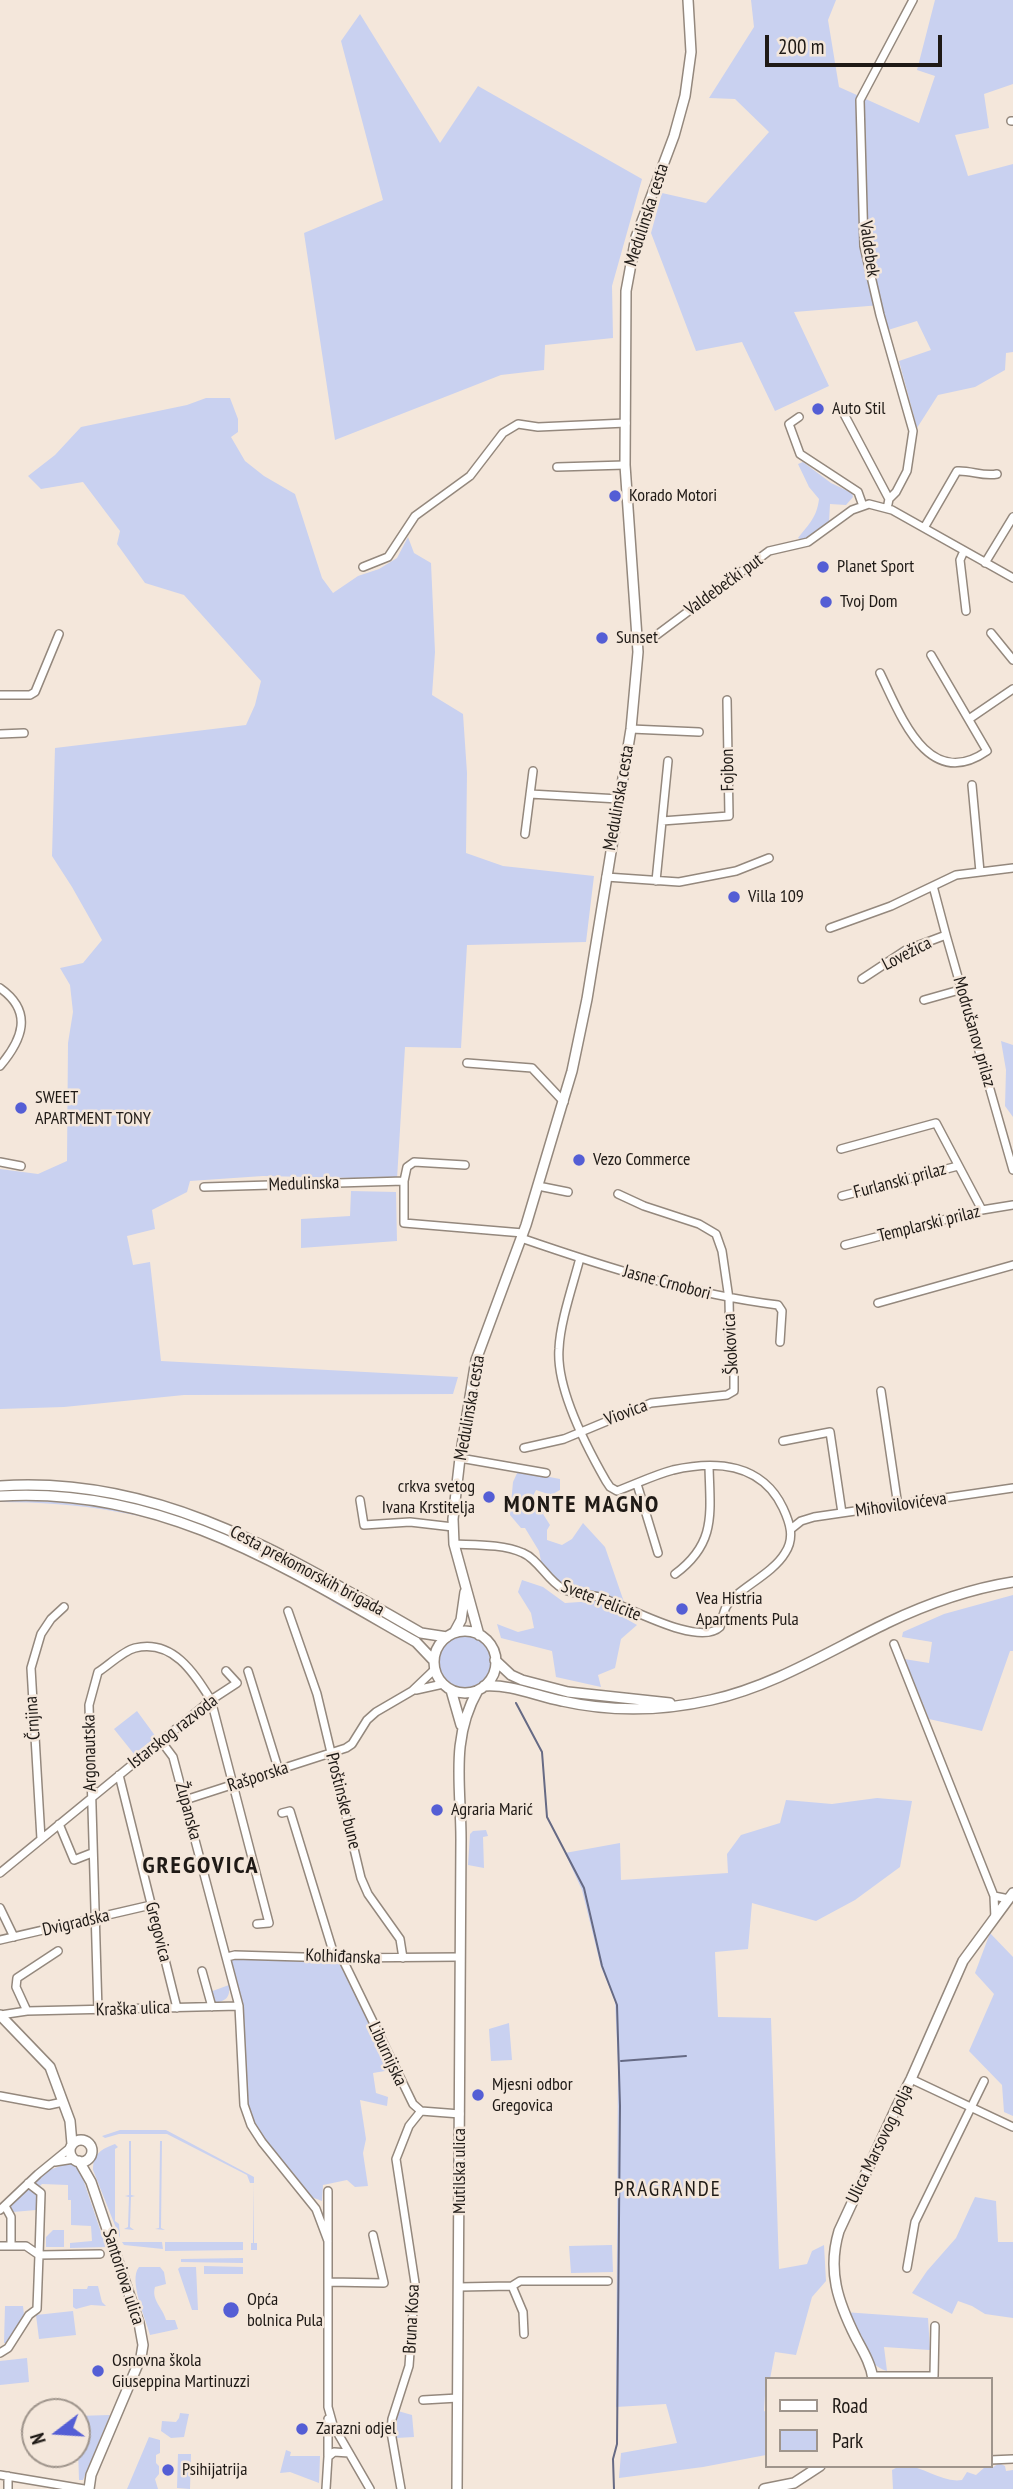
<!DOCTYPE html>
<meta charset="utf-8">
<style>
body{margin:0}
#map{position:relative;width:1013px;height:2489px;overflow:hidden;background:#f4e7db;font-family:"PT Sans Narrow",sans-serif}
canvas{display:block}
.legend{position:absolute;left:765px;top:2377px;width:228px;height:91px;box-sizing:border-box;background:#f4e7db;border:2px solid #9f958c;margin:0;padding:9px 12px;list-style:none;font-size:21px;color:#1f1a16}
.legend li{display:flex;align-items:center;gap:14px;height:35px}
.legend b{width:35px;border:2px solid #9f958c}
.north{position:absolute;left:21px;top:2398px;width:70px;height:70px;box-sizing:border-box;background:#f4e7db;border:2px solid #9f958c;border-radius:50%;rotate:253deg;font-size:19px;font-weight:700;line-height:28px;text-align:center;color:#1f1a16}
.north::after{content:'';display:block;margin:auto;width:24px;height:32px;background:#545ed5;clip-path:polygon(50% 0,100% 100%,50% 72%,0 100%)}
.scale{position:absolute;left:765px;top:35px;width:177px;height:32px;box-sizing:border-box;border:4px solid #1f1a16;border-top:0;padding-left:9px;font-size:21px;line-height:24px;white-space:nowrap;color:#1f1a16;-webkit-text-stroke:5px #f4e7db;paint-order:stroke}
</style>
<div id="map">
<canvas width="1013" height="2489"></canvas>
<ul class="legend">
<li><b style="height:9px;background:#fff"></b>Road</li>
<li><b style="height:19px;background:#c9d1f0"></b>Park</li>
</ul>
<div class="north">N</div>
<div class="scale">200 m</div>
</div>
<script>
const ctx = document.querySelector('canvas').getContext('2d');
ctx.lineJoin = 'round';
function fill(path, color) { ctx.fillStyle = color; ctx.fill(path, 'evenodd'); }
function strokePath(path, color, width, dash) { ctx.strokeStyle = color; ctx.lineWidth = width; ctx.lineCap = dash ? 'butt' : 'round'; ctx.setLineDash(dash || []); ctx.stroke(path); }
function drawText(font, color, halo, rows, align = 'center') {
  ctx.font = font + ' "PT Sans Narrow",sans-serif'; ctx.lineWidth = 5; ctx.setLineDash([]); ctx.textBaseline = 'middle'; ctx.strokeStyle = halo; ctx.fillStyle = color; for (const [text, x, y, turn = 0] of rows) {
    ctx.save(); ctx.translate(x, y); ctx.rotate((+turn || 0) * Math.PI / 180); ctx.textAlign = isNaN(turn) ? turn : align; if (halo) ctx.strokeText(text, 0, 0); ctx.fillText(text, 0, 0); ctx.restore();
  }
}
const green = new Path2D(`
 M751 0H836L828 20 839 87 919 123 935 76 917 70 935 0H1013V84L984 94 989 128 955 135 968 176 1013 164V352L1006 353 1005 370 975 387 938 395 917 428 899 361 931 350 917 321 888 330 881 305 794 312 829 386 775 411 742 342 696 351 651 233 662 193 706 203 769 132 735 99 709 98 754 27Z
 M360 14 440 143 478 86 642 179 612 286 613 338 545 345 544 370 501 375 335 440 304 233 383 200 341 41Z
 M206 398H230L238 419V432L231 437 245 461 264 476 295 494 322 578 333 593 358 576 379 569 397 558 408 537 414 553 431 563 435 652 432 695 463 714 467 773 466 853 503 866 594 876 586 942 467 945 461 1048 405 1047 397 1179 263 1176 190 1181 187 1192 152 1210 155 1229 127 1236 133 1265 150 1262 161 1361 458 1377 453 1394 184 1395 64 1407 0 1409V1169L38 1174 67 1161 68 1043 73 1012 70 985 60 968 83 963 102 940 72 887 52 856 55 748 246 725 255 705 261 681 184 595 145 583 117 544 120 531 83 482 41 489 28 476 55 455 81 427 187 405Z
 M803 462 831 483 852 493 853 497 846 505 830 504 829 522 803 541 798 538C809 524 817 517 819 499L809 487 798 464Z
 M1001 1041 1013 1045V1117L1005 1106 1006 1070Z
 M351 1191 396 1192 397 1241 301 1248V1219L350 1216Z
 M518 1471 560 1479V1490L551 1495 536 1490 531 1500 546 1508 543 1514 550 1525 547 1530V1540L562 1545 572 1539 583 1523 605 1547 624 1602 601 1593 565 1587 550 1578 542 1566 539 1551 525 1528H521L510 1515 513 1482Z
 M0 1500C141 1500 236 1538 354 1612 342 1609 329 1598 317 1592 288 1575 257 1558 226 1544 154 1513 78 1502 0 1502Z
 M522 1580 543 1587 565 1603 595 1601 637 1625 621 1639 615 1668 598 1675 601 1687 556 1677 552 1651 501 1638 497 1624 518 1632 534 1628 531 1613 518 1592Z
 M1013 1595V1651H1010L982 1731 929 1719 904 1659 929 1663 932 1642 902 1637 903 1632 944 1614Z
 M439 1662a26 26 0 1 1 52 0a26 26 0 1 1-52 0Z
 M137 1711 156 1737 134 1754 114 1729Z
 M877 1798 912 1801 900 1867 855 1900 816 1921 752 1903 748 1949 715 1952 718 2017 771 2018 779 2269 807 2264 812 2251 824 2245 826 2281 812 2297 796 2355 775 2352 770 2379H766L764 2411 766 2412V2455L703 2467 619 2478 621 2453 677 2443 666 2404 616 2407 618 2064 615 2001 601 1967 582 1890 565 1853 620 1843 621 1880 728 1873 727 1854 741 1835 780 1823 786 1800 832 1804Z
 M486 1830 488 1836 483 1837 484 1868 468 1865 470 1834 473 1831Z
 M990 1933 1013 1957V2116L1004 2112 1002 2085 969 2051 994 1994 975 1973Z
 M227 1957 335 1958 342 1965 388 2063 385 2071 373 2073 376 2093 388 2097 387 2106 360 2100 366 2139 363 2153 368 2186 355 2187 347 2180 323 2185 322 2201 306 2195 262 2142 244 2105 240 2011 235 1974 234 1972 230 1971Z
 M229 1985C231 2000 223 2002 211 2003L207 1993Z
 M509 2023 512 2060 491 2061 489 2029Z
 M120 2130H166L254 2177V2243H257V2250H251V2243H253L254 2183H250L247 2175 167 2134H119L105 2138 102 2136Z
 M129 2141H131V2195L135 2196 131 2197 130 2227 134 2230 124 2229 128 2227 129 2197 125 2196 129 2195Z
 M160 2141H162L161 2228 165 2230 155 2229 159 2228Z
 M115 2144 118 2147 115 2149V2221L119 2224 120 2238 93 2170C93 2154 101 2149 115 2144Z
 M69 2163 78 2167 82 2176 106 2247 70 2248V2243L92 2241 91 2226 71 2225V2200H68V2185L42 2184 39 2187 31 2181 38 2174Z
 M28 2184 37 2191 36 2210 13 2212 8 2204Z
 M975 2197 996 2201 998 2242H1013V2318L985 2314 972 2306 958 2301 952 2314 912 2293 927 2271 956 2238Z
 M53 2230H64V2247H46V2237Z
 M122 2242H162L163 2249 124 2245Z
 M165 2242H243V2250L165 2251Z
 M612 2245 613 2272 571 2273 569 2246Z
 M243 2258V2263L181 2262V2259Z
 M204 2266 243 2267V2274H204Z
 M139 2267H160L164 2272 166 2284 155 2287C151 2300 163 2308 166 2320H175L178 2329 150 2335C146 2319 128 2280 139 2267Z
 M180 2267H196L198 2310H192L178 2269Z
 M88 2286H98L102 2302 106 2306 91 2305 76 2309 73 2307V2289H87Z
 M5 2306H23L24 2315 7 2343H4Z
 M73 2311 76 2335 39 2339 36 2315Z
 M844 2312 928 2318 930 2350 884 2347 887 2371C863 2364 854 2333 844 2312Z
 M27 2358 29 2382 0 2385V2361Z
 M398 2411 412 2415 414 2437 396 2438 395 2420Z
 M180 2413 189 2414 184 2437 171 2438 161 2431 162 2421 176 2422 179 2418Z
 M110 2415 83 2480H79L77 2416Z
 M149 2437 160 2440V2453L156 2455V2463L159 2466V2474L155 2479 158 2489H127Z
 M286 2450 291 2452 290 2456H320L319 2483 290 2472 280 2473Z
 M178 2454H191L190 2489 177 2488Z
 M999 2463 1005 2466 1006 2471 1013 2470V2489H893L892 2470C914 2456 937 2484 962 2480L967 2472 976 2475 985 2467 992 2468Z`);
const stream = new Path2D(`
 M516 1703 542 1752 547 1817 584 1888 602 1966 617 2005 620 2106 617 2444 613 2459 614 2489
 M621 2061 686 2056`);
const minor = new Path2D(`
 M1011 121H1013
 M844 414 889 499 888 504
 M799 417 789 424 800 454 858 492 863 506
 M557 467 625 465
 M889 499 896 492 907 471 913 431 880 315 864 246 860 100 913 0
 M924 528 957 471C971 470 983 477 997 474
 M964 551 960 560 966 611
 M985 563 1013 517
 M363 567 388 557 415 516 470 476 503 433 518 424 538 427 626 423
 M991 633 1013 660
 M638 641 654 637 769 551 808 542 852 510 869 504 892 510 1013 578
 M880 673C901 716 928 792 987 751L931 655
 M0 695H30L35 692 59 634
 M969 719 1013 689
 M631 729 699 732
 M0 734 24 733
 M972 785 980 872
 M530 794 619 799
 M662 821 729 816 727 700
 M525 834 533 771
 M606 877 679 882 736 871 769 858
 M656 881 668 761
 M830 928 891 906 956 875 1013 868
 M946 935 1013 1170
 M862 979 906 950 946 935 933 886
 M0 988C34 1012 22 1040 0 1066
 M924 1000 963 989
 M467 1063 532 1068 564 1102
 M841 1149 936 1123 982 1210
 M0 1162 21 1166
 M465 1165 414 1162 407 1167 404 1181V1223L523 1233
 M538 1186 568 1192
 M204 1187 404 1181
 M842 1196 958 1166
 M521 1238C605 1267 690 1294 778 1305L782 1311 780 1342
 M845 1245 982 1210 1013 1205
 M878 1303 1013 1265
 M881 1391 898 1506
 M783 1441 830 1432 842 1513
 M524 1448 564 1439 651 1403 727 1395 734 1391V1371L730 1348 729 1299 722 1251 716 1234 699 1224 644 1206 618 1194
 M460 1458 546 1473
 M637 1484 658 1553
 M360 1500 364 1525 410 1522 453 1527
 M791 1529 801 1521 814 1517 1013 1488
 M454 1544C476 1545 503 1544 523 1553 538 1559 547 1580 563 1589 574 1595 588 1594 599 1597 624 1604 698 1648 720 1627 722 1621 723 1613 726 1607 735 1590 772 1575 785 1553 795 1538 790 1523 783 1508 762 1464 717 1460 673 1470 654 1475 636 1484 617 1491L610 1487 606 1481C586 1446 556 1389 559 1349 560 1322 573 1285 580 1258
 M675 1574C717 1543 710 1513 709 1466
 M288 1611 317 1694 361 1878 368 1894 400 1939 403 1958
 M894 1644 994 1896 1009 1899
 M248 1671 279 1771
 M416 1690 443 1684
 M161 1741 173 1757 239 2006 244 2105 251 2125 262 2142 316 2209 328 2241
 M119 1775 177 2008
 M185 1800 346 1748 352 1744 367 1720 376 1712 412 1691 435 1669
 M282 1813 290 1811 335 1958
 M59 1824 74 1860 92 1853
 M41 1839 31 1668 41 1634 51 1619 64 1607
 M0 1873 211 1700 237 1683 226 1671
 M994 1896 995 1918
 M0 1908 14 1937
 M0 1940 151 1905
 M227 1957 235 1955 335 1958 460 1957
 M342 1958 413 2104 421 2111 460 2114
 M202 1971 212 2007
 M27 2011 16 1987 17 1978 58 1951
 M98 2011 89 1705 98 1672C109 1665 123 1651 135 1648 173 1639 194 1673 211 1700L269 1923 257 1924
 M0 2015 27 2011 239 2006
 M911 2079 1013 2127
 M0 2096 49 2105 63 2102
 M55 2162 74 2159
 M28 2183 41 2193 39 2255
 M328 2191V2407L333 2425 370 2489
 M0 2210 38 2174 71 2147
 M0 2246H11V2217L5 2206
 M11 2246H26L39 2255
 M907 2268 915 2222 984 2081
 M329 2282 384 2283 373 2235
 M512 2286 520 2281H608
 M459 2287 512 2286 523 2312 524 2334
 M0 2353 8 2348 29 2315 37 2309 39 2255 100 2254
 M873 2376H934L935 2326
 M423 2400 458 2398
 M328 2456V2419
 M990 2460 1013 2459
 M0 2475 84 2489
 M8 2476V2489
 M326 2489 328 2457 334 2452 349 2453
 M401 2489 391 2432 392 2419 409 2366 415 2283 396 2159 409 2126 421 2111`);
const major = new Path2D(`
 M0 1486C161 1475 288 1557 421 1633L447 1637
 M0 1496C160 1486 283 1566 416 1642L434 1661
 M434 1662a31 31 0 1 1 62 0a31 31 0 1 1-62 0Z
 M454 1633 461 1620 465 1592
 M479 1635 454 1544 453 1519 460 1458 476 1360 526 1225 572 1071 587 999 631 729 638 652 625 465 626 291 636 237 674 136 685 96 691 52 688 0
 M495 1660 511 1675 522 1680 568 1692 670 1703
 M484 1686C511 1684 536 1696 562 1701 611 1712 662 1711 711 1700 774 1686 829 1651 887 1623 927 1604 969 1589 1013 1582
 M451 1690 461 1725
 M0 2015 50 2067 70 2121 72 2144
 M70 2151a11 11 0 1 1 22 0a11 11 0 1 1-22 0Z
 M79 2161 91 2182 139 2323 143 2345 141 2357 91 2475 89 2489
 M873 2379C871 2364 863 2351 856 2338 838 2302 827 2271 839 2231L897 2106 911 2079 963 1961 1013 1893
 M457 2489 461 1839C461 1785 450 1739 478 1690
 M764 2489 794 2483 820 2466`);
const markers = [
 [818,409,7,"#545ed5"],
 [615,496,7,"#545ed5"],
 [823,567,7,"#545ed5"],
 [826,602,7,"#545ed5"],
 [602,638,7,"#545ed5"],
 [734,897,7,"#545ed5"],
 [21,1108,7,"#545ed5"],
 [579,1160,7,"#545ed5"],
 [489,1497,7,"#545ed5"],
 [682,1609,7,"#545ed5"],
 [437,1810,7,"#545ed5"],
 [478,2095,7,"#545ed5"],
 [231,2310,9,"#545ed5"],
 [98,2371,7,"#545ed5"],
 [302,2429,7,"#545ed5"],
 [168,2470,7,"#545ed5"]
];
const streetNames = [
 ["Medulinska cesta",647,215,-72],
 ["Valdebek",869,249,82],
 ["Valdebečki put",724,585,-36],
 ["Fojbon",728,770,-91],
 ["Medulinska cesta",619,798,-80],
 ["Lovežica",907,954,-27],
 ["Modrušanov prilaz",974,1032,74],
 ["Furlanski prilaz",900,1181,-15],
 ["Medulinska",304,1184,-2],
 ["Templarski prilaz",929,1224,-14],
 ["Jasne Crnobori",667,1283,15],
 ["Škokovica",731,1344,-93],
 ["Medulinska cesta",470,1408,-80],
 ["Viovica",626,1413,-21],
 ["Mihovilovićeva",901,1505,-8],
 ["Cesta prekomorskih brigada",307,1571,28],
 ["Svete Felicite",601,1601,21],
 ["Črnjina",33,1718,-94],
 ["Istarskog razvoda",173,1732,-38],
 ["Argonautska",90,1753,-91],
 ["Rašporska",258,1777,-18],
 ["Proštinske bune",343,1801,76],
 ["Županska",188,1811,75],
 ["Dvigradska",76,1923,-13],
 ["Gregovica",158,1932,76],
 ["Kolhiđanska",343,1957,2],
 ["Kraška ulica",133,2009,-2],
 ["Liburnijska",387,2054,65],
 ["Ulica Marsovog polja",880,2144,-64],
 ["Mutilska ulica",460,2171,-90],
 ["Santoriova ulica",123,2277,72],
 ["Bruna Kosa",412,2319,-87]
];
const poiNames = [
 ["Auto Stil",832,409],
 ["Korado Motori",629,496],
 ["Planet Sport",837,567],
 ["Tvoj Dom",840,602],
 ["Sunset",616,638],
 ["Villa 109",748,897],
 ["SWEET",35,1098],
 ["APARTMENT TONY",35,1119],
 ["Vezo Commerce",593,1160],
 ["crkva svetog",475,1487,"right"],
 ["Ivana Krstitelja",475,1508,"right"],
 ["Vea Histria",696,1599],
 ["Apartments Pula",696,1620],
 ["Agraria Marić",451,1810],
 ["Mjesni odbor",492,2085],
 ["Gregovica",492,2106],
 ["Opća",247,2300],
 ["bolnica Pula",247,2321],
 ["Osnovna škola",112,2361],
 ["Giuseppina Martinuzzi",112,2382],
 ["Zarazni odjel",316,2429],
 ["Psihijatrija",182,2470]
];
const quarterNames = [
 ["PRAGRANDE",668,2190]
];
const districtNames = [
 ["MONTE MAGNO",582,1505],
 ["GREGOVICA",201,1866]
];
fill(green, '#c9d1f0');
strokePath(stream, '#666a84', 2);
strokePath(minor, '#94887d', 10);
strokePath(major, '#94887d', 12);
strokePath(minor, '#fff', 7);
strokePath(major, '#fff', 9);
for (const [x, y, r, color] of markers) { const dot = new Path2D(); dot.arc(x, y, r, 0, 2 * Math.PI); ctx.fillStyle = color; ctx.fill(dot); strokePath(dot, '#f4e7db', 2.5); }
drawText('18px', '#1f1a16', '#f4e7db', streetNames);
drawText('18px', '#1f1a16', '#f4e7db', poiNames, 'left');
ctx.letterSpacing = '2px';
drawText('21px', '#1f1a16', '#f4e7db', quarterNames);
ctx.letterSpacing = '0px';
ctx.letterSpacing = '2px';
drawText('bold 24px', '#1f1a16', '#f4e7db', districtNames);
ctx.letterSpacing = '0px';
</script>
